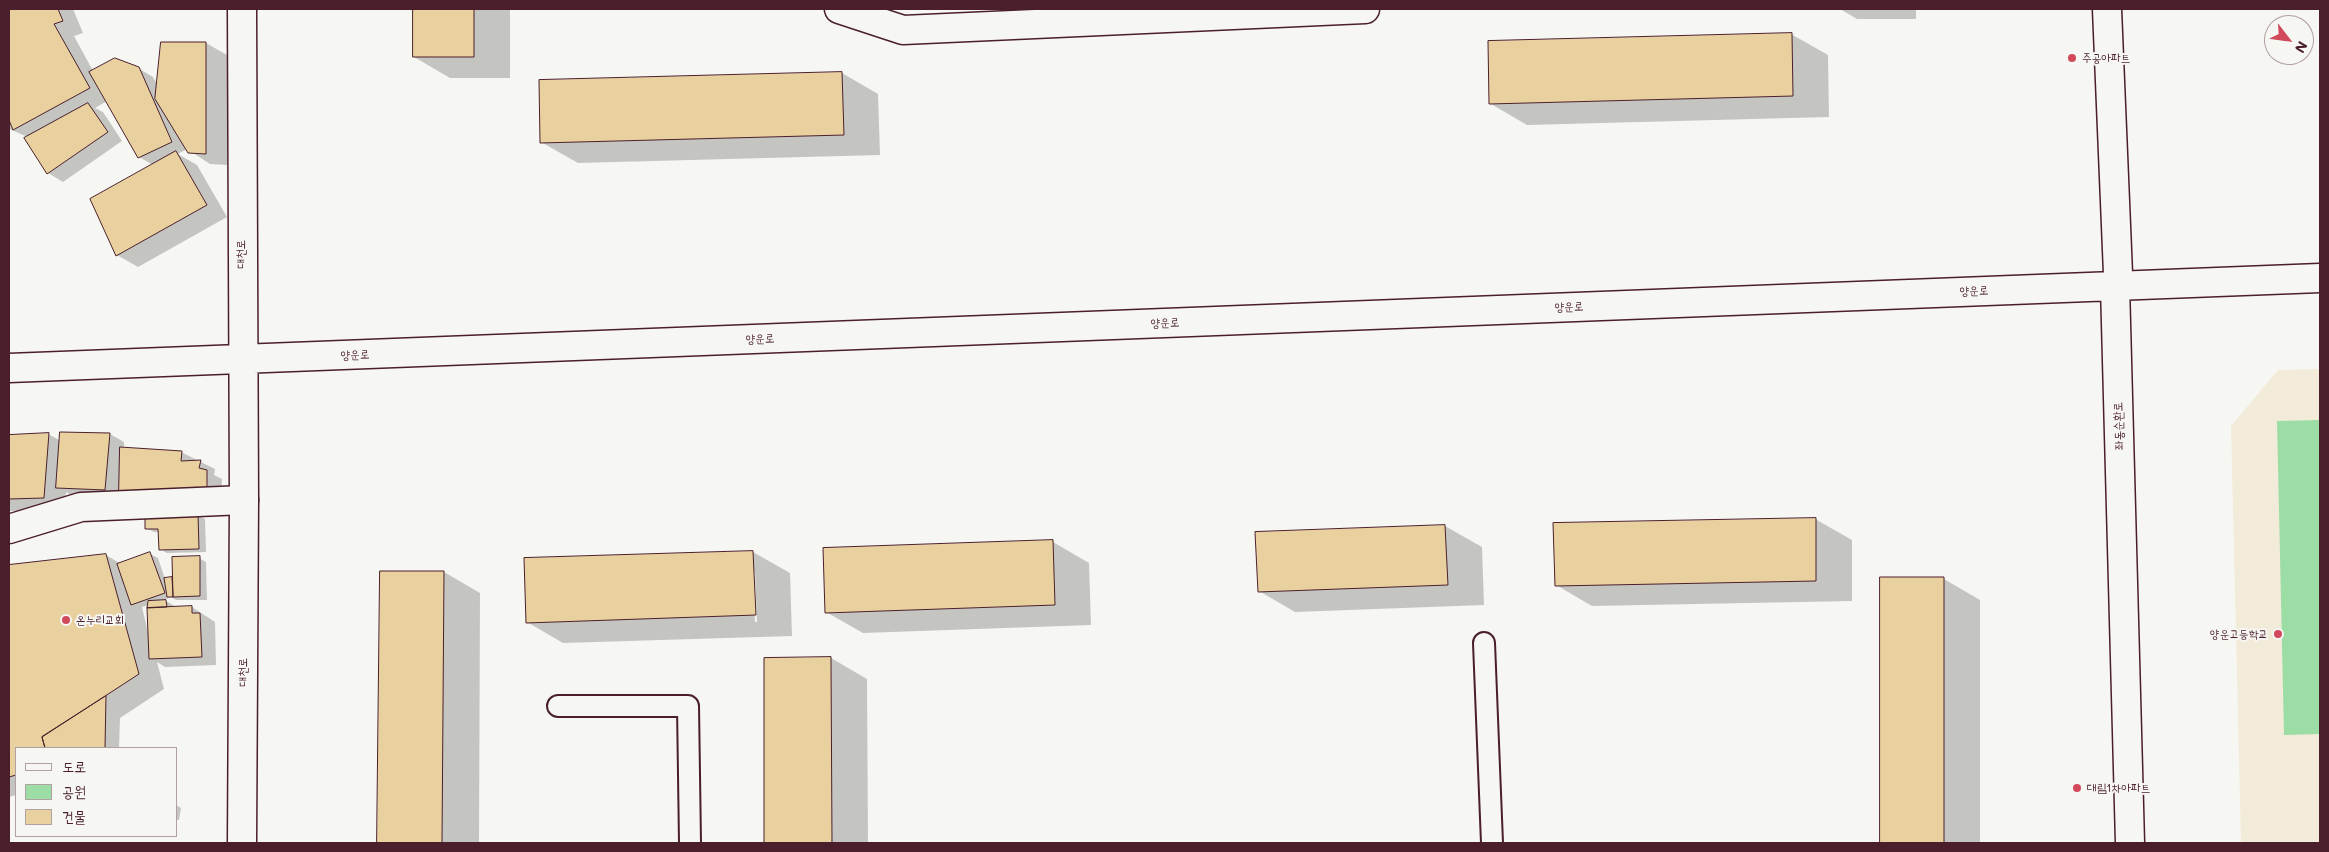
<!DOCTYPE html>
<meta charset="utf-8">
<style>
body{margin:0}
#map{position:relative;width:2329px;height:852px;overflow:hidden;background:#f6f6f2;font-family:Mali,"Poor Story",sans-serif}
canvas{display:block}
.frame{position:absolute;inset:0;border:10px solid #4a1f2b;pointer-events:none}
.legend{position:absolute;left:15px;top:747px;width:162px;height:90px;box-sizing:border-box;background:#f6f6f2;border:1px solid #b1a0a2;margin:0;padding:6px 9px;list-style:none;font-size:15px;color:#4a1f2b}
.legend li{display:flex;align-items:center;gap:10px;height:25px}
.legend b{width:25px;border:1px solid #b1a0a2}
.north{position:absolute;left:2264px;top:15px;width:50px;height:50px;box-sizing:border-box;background:#f6f6f2;border:1px solid #b1a0a2;border-radius:50%;rotate:120deg;font-size:14px;font-weight:700;line-height:20px;text-align:center;color:#4a1f2b}
.north::after{content:'';display:block;margin:auto;width:18px;height:22px;background:#d1495b;clip-path:polygon(50% 0,100% 100%,50% 72%,0 100%)}
</style>
<div id="map">
<canvas width="2329" height="852"></canvas>
<div class="frame"></div>
<ul class="legend">
<li><b style="height:6px;background:#f6f6f2"></b>도로</li>
<li><b style="height:14px;background:#9cdca5"></b>공원</li>
<li><b style="height:14px;background:#e9d19f"></b>건물</li>
</ul>
<div class="north">N</div>
</div>
<script>
const ctx = document.querySelector('canvas').getContext('2d');
ctx.lineJoin = 'round';
function fill(path, color) { ctx.fillStyle = color; ctx.fill(path, 'evenodd'); }
function strokePath(path, color, width, dash) { ctx.strokeStyle = color; ctx.lineWidth = width; ctx.lineCap = dash ? 'butt' : 'round'; ctx.setLineDash(dash || []); ctx.stroke(path); }
function drawText(font, color, halo, rows, align = 'center') {
  ctx.font = font + ' Mali,"Poor Story",sans-serif'; ctx.lineWidth = 4; ctx.setLineDash([]); ctx.textBaseline = 'middle'; ctx.strokeStyle = halo; ctx.fillStyle = color; for (const [text, x, y, turn = 0] of rows) {
    ctx.save(); ctx.translate(x, y); ctx.rotate((+turn || 0) * Math.PI / 180); ctx.textAlign = isNaN(turn) ? turn : align; if (halo) ctx.strokeText(text, 0, 0); ctx.fillText(text, 0, 0); ctx.restore();
  }
}
const built = new Path2D(`
 M2320 369V843H2241L2231 426 2278 370Z`);
const green = new Path2D(`
 M2320 420V734L2284 735 2277 421Z`);
const shadow = new Path2D(`
 M9 9H73L83 33 74 36 93 71 138 68 153 77 158 86 206 43 227 55V165L210 164 187 149 178 154 197 165 227 217 138 267 117 255 92 200 153 165 139 157 107 101 95 108 103 112 122 141 63 182 48 173 26 139 28 137 9 129Z
 M414 9H510V78H450L414 57Z
 M1840 9H1916V19H1857Z
 M1791 34 1828 55 1829 117 1527 125 1491 104Z
 M842 73 878 94 880 155 578 163 541 142 540 81Z
 M48 434 61 441 110 434 124 442V448L181 452 215 469 214 475 222 479 221 499 119 498 72 496 66 492 65 510 9 511V436Z
 M197 515 205 519 206 552 167 553 160 549 159 532H154L146 528Z
 M1815 519 1852 540V601L1592 606 1556 585Z
 M1445 526 1482 547 1484 605 1295 612 1259 591 1257 533Z
 M1053 542 1089 563 1091 625 863 633 826 612Z
 M753 552 790 573 792 636 563 643 527 622 525 560ZM753 572H755L757 622H755Z
 M150 554 158 558 165 579 174 578 199 558 206 562 207 600H176L171 597 164 600 173 605 174 608 192 607 215 622 216 665 165 667 157 662 164 689 120 718 119 748H16V795L9 797V566L106 555 121 564ZM149 605 148 608V632L142 607Z
 M381 572H444L480 593 479 843H379Z
 M1881 579H1944L1980 600V843H1881Z
 M831 658 867 679 868 843H766L765 659Z
 M176 805 181 808 179 820H176Z`);
const building = new Path2D(`
 M9 9H58L63 21 54 24 90 88 13 130 9 120Z
 M413 9H474V57H413Z
 M1792 33 1793 96 1489 104 1488 41Z
 M161 42H206V154L188 153 155 99Z
 M115 58 139 67 172 142 138 158 89 72Z
 M842 72 844 135 540 143 539 80Z
 M88 103 108 132 47 174 24 138Z
 M176 151 207 205 116 256 90 199Z
 M60 432 110 433 105 490 56 488Z
 M49 433 44 498 9 499V435Z
 M120 447 182 451 181 461 201 460 199 468 207 470V492H119Z
 M198 514 199 549 159 550 158 529H145V515Z
 M1816 518V581L1555 586 1553 523Z
 M1445 525 1448 585 1258 592 1255 532Z
 M1053 540 1055 605 825 613 823 548Z
 M753 551 756 615 526 623 524 558Z
 M150 552 165 593 131 605 117 564Z
 M106 554 139 674 42 737 45 748H16V775L9 777V565Z
 M200 556V596L173 597 172 557Z
 M380 571H444L442 843H377Z
 M172 577 173 597H167L164 578Z
 M1880 577H1944V843H1880Z
 M166 600 167 607 147 608 148 601Z
 M192 606V613H200L202 657 149 659 147 608Z
 M831 657 832 843H764V658Z
 M106 696 105 748H45L42 737Z`);
const lane = new Path2D(`
 M1484 643 1492 843
 M558 706H688L690 843`);
const street = new Path2D(`
 M839 9 903 30 1365 9
 M9 529 81 507 244 500`);
const secondary = new Path2D(`
 M242 9 244 500 242 843
 M2107 9 2118 274 2115 286 2130 843
 M9 368 2320 278`);
const markers = [
 [2072,58,5,"#d1495b"],
 [66,620,5,"#d1495b"],
 [2278,634,5,"#d1495b"],
 [2077,788,5,"#d1495b"]
];
const poiNames = [
 ["주공아파트",2082,58],
 ["온누리교회",76,620],
 ["양운고등학교",2268,634,"right"],
 ["대림1차아파트",2087,788]
];
const streetNames = [
 ["대천로",241,254,-90],
 ["양운로",1974,291,-2],
 ["양운로",1569,307,-2],
 ["양운로",1165,323,-2],
 ["양운로",760,339,-2],
 ["양운로",355,355,-2],
 ["좌동순환로",2119,426,-92],
 ["대천로",243,672,-90]
];
fill(built, '#f2ebd9');
fill(green, '#9cdca5');
fill(shadow, '#0003');
fill(building, '#e9d19f');
strokePath(building, '#4a1f2b', 1);
strokePath(lane, '#4a1f2b', 24);
strokePath(street, '#4a1f2b', 31);
strokePath(secondary, '#4a1f2b', 31);
strokePath(lane, '#f6f6f2', 20);
strokePath(street, '#f6f6f2', 28);
strokePath(secondary, '#f6f6f2', 28);
for (const [x, y, r, color] of markers) { const dot = new Path2D(); dot.arc(x, y, r, 0, 2 * Math.PI); ctx.fillStyle = color; ctx.fill(dot); strokePath(dot, '#f6f6f2', 2); }
drawText('12px', '#4a1f2b', '#f6f6f2', poiNames, 'left');
drawText('12px', '#4a1f2b', '#f6f6f2', streetNames);
</script>
